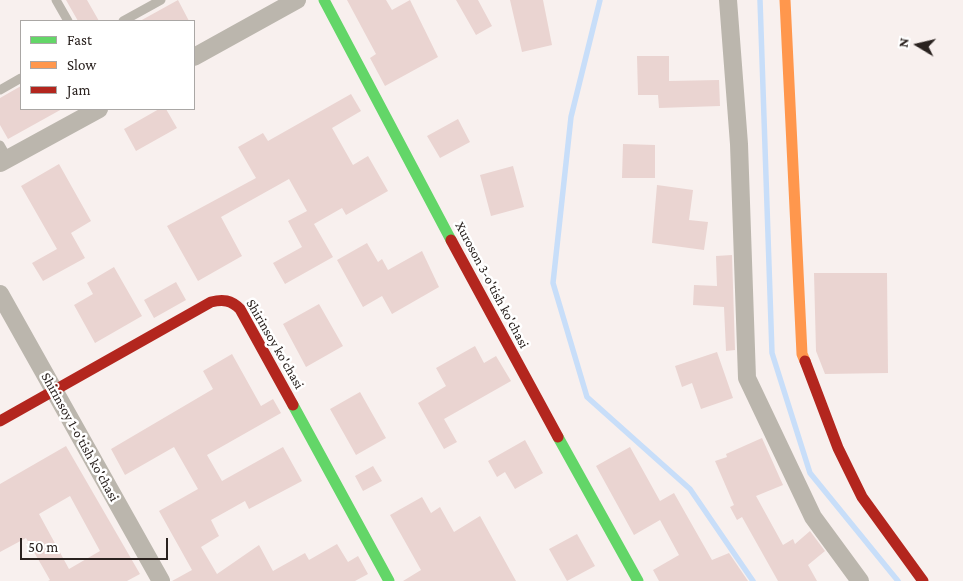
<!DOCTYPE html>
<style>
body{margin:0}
#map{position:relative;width:963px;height:581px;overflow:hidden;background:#f8f0ee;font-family:"Crimson Pro",serif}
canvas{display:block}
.legend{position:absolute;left:20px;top:20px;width:175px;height:90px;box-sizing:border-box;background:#fff;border:1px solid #aaa7a5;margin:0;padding:6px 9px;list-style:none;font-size:15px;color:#2a221f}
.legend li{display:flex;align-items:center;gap:10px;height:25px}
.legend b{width:25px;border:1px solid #aaa7a5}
.north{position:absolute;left:893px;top:20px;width:50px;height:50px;-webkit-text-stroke:4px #fff;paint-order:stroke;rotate:279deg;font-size:14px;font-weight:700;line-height:20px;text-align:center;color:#2a221f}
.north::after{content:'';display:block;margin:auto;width:18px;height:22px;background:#2a221f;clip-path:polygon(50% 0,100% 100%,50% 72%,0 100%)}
.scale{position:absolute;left:20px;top:538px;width:148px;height:22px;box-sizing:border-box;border:2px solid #2a221f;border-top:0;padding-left:6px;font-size:15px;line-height:18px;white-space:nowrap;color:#2a221f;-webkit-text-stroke:4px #fff;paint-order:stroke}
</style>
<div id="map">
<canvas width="963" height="581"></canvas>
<ul class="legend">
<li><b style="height:6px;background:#63d668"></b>Fast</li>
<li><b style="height:6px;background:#ff974d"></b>Slow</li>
<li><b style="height:6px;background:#b3261e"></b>Jam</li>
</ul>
<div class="north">N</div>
<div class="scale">50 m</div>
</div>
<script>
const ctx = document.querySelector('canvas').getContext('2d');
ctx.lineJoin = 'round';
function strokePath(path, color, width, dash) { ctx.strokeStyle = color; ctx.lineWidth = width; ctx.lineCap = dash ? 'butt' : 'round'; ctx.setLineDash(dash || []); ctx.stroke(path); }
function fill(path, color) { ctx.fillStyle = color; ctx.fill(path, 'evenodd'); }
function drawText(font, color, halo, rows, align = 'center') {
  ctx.font = font + ' "Crimson Pro",serif'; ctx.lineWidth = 5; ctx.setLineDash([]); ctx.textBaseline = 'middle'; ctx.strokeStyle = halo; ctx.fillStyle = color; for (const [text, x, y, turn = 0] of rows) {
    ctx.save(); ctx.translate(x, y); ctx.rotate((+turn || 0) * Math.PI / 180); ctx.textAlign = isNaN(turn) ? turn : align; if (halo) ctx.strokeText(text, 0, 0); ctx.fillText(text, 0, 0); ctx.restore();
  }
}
const stream = new Path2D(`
 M600 0 571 117 553 283 587 397 690 489 753 581
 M760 0 772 353 810 473 898 581`);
const building = new Path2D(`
 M66 0H87L99 21H78Z
 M178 0 189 21H140Z
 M347 0H386L392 10 410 0 438 57 385 86 370 58 376 54Z
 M456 0H478L492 26 476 35Z
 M510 0H543L552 45 522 52Z
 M637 56H669V81L719 80 720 106 659 108 658 95H638Z
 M21 86V109H62L8 139 0 125V98Z
 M351 94 361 111 332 128 353 165 368 156 388 191 346 215 342 208 314 224 333 257 285 284 273 263 302 247 288 221 307 211 289 179 221 217 242 256 198 281 167 226 256 178 238 147 263 133 268 141Z
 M159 109H166L177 128 136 151 124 129Z
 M458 119 470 142 440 158 427 136Z
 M623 144 655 145V178H622Z
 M59 164 91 221 71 233 85 258 43 281 32 263 57 249 21 186Z
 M513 166 524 207 491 216 480 175Z
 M657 185 693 190 689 220 708 222 704 250 652 243Z
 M367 243 378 262 382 259 388 270 422 251 439 287 392 314 382 296 363 307 337 260Z
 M732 255 735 350 726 351 724 307 693 305 694 285 717 286 716 256Z
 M114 267 142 316 95 343 74 305 93 294 87 283Z
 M814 273H887L888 373 825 374 816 351Z
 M176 282 186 300 154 318 144 300Z
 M319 304 343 346 306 367 283 324Z
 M475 346 484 363 496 356 511 381 444 419 457 442 444 449 418 403 446 386 436 368Z
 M717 352 733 398 701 409 692 383 682 387 675 366Z
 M232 354 261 406 273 399 281 413 207 455 222 481 283 447 302 481 249 509 245 501 211 520 219 536 201 547 217 574 259 545 273 571 305 553 309 560 337 544 348 562 358 556 368 574 355 581H172L192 570 159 511 198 489 174 447 125 475 111 449 213 389 203 371Z
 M360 392 386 438 356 455 330 409Z
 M762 438 783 485 756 496 783 545 793 539 795 544 810 531 825 551 808 565 817 581H778L742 517 737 520 730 507 734 505 715 461 727 457 726 454Z
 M525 440 543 473 515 489 505 472 497 477 488 461Z
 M66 446 140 574 127 581H48L50 580 26 538 0 552V484ZM70 496 100 551 69 569 39 514Z
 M630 447 660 501 674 493 712 560 729 553 748 581H659L653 570 679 555 660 520 634 535 596 466Z
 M373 466 382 481 363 491 355 476Z
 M422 497 431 513 440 507 454 532 480 516 516 581H403L421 570 390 515Z
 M577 534 595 566 567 581 549 549Z`);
const lane = new Path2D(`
 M56 0 68 21
 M123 21 161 0
 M0 90 21 78
 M0 145 8 159`);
const street = new Path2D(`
 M728 0 739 144 747 378 813 517 860 581
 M194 57 297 0
 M0 163 99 109
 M0 294 161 581`);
const fast = new Path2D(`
 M324 0 451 240
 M293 405 389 581
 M558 437 638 581`);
const slow = new Path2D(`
 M785 0 802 354 805 361`);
const jam = new Path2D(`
 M451 240 558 437
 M805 361 838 448 862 497 923 581
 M0 421 211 302C223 299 231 300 240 309L293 405`);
const streetNames = [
 ["Xuroson 3-o'tish ko'chasi",492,285,62],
 ["Shirinsoy ko'chasi",275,344,60],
 ["Shirinsoy 1-o'tish ko'chasi",80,437,61]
];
strokePath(stream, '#c8def9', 5.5);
fill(building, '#ead4d1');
strokePath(lane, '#bbb6ad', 9);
strokePath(street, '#bbb6ad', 18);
strokePath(fast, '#63d668', 11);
strokePath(slow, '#ff974d', 11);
strokePath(jam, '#b3261e', 11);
drawText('14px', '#2a221f', '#fff', streetNames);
</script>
